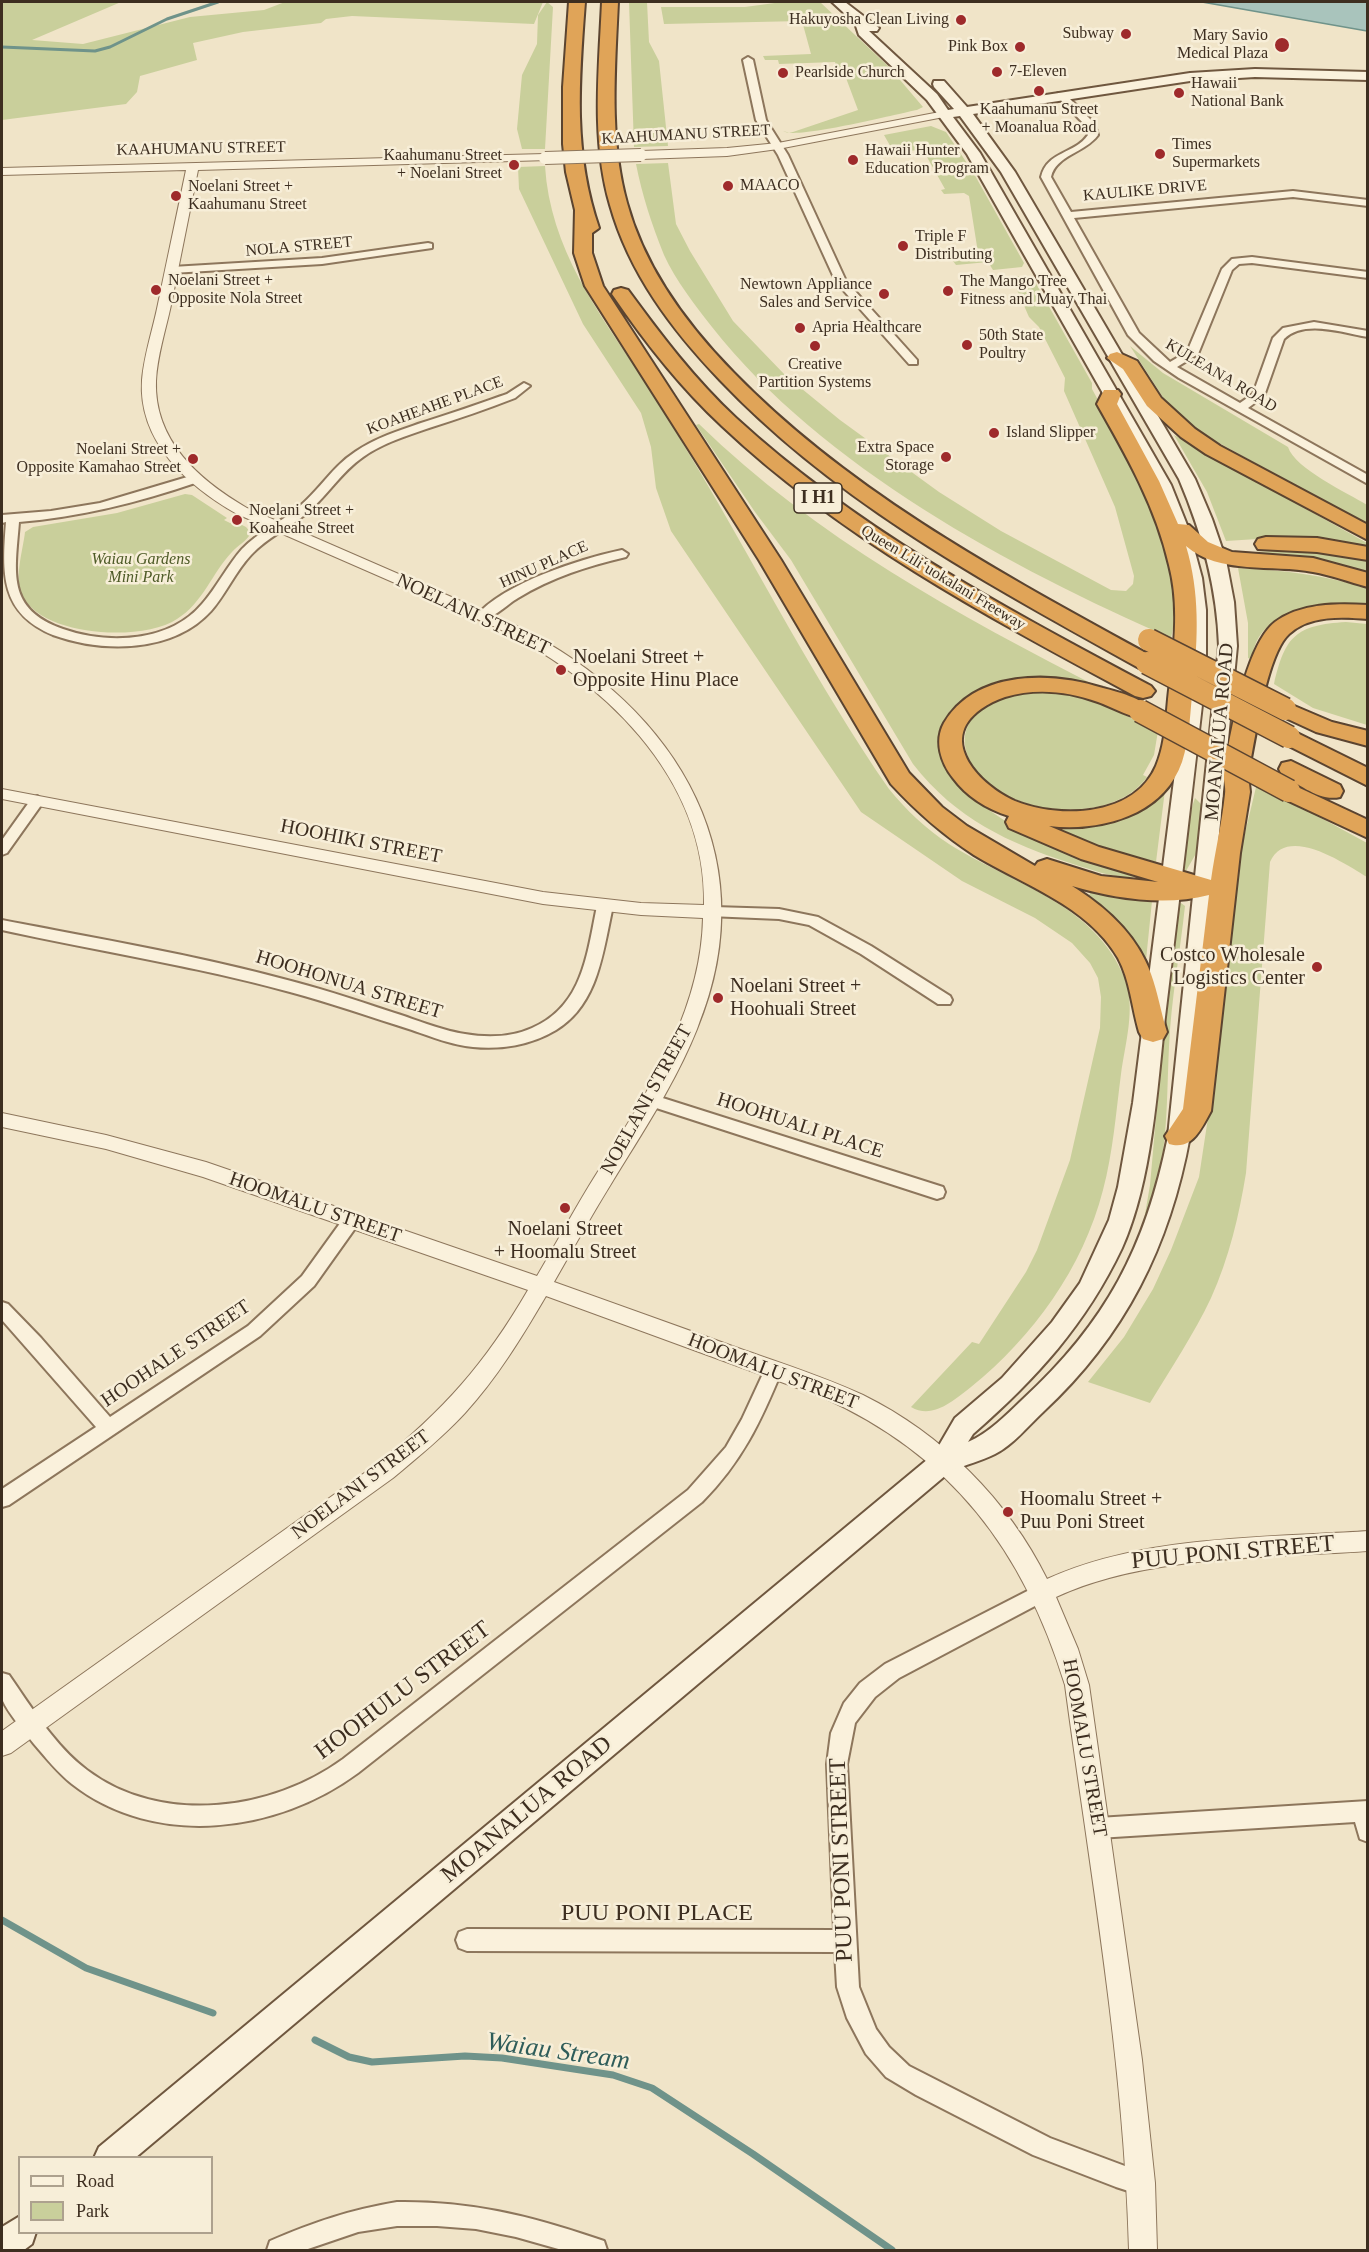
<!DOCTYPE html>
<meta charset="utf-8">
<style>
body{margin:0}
#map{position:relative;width:1369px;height:2252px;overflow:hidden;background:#f0e4c8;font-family:"Times New Roman",serif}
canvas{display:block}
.frame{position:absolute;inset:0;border:3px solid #3d2e20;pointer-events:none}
.legend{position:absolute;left:18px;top:2156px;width:195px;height:78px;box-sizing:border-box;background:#f7eed8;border:2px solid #ada18e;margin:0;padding:8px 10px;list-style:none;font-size:18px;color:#3d2e20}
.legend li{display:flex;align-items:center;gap:12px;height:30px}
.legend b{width:30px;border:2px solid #ada18e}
</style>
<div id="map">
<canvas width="1369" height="2252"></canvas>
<div class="frame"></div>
<ul class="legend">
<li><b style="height:8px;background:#faf1dc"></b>Road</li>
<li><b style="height:16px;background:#c9cf9b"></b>Park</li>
</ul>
</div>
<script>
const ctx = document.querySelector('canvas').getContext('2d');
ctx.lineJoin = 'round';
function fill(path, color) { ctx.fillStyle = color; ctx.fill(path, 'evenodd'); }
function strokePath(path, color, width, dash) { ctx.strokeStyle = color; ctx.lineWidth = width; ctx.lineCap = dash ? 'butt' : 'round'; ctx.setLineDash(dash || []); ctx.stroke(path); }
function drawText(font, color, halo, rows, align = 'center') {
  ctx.font = font + ' "Times New Roman",serif'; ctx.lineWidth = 5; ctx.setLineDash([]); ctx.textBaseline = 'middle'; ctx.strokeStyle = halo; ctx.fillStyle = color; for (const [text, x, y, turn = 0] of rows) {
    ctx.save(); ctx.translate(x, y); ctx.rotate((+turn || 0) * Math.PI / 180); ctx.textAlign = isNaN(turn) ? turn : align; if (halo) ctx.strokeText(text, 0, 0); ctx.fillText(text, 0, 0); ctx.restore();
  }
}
const green = new Path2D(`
 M2 2H121L32 40 83 44 190 17 264 10 285 2H543L534 24 352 16 326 19 321 23 243 32 193 43 197 60 140 76 137 92 126 104 2 120Z
 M547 2 553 7 545 149H522L517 129 522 75 537 44 538 15Z
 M629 2H647L649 42 659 61 668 146 634 147Z
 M782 2H820L889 67 923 107 917 110C896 114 795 140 783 131L790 133 858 110 843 70 837 69 835 62 779 64 778 60H765L763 56 811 54 802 21 664 24 661 7H745Z
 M931 126 946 132 973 172 1024 263 1022 267 993 270 988 262 956 265 953 261 979 259 969 196 964 193 944 194 941 190 945 189 923 150 903 151 902 148 892 149 884 135Z
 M668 163 676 224 690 251 733 321 785 375 840 420 939 492 1001 531 1111 590 1126 591 1133 584 1134 576 1115 507 1064 391 1065 378 1039 327 1029 317 1011 276H1027L1034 280 1092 383V389L1143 482 1174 572 1176 614 1171 638C1011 568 822 467 712 327 695 305 676 281 664 255 652 225 642 195 636 164Z
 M545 166C550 248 598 312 642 377 660 404 677 434 694 462 759 571 817 685 889 789 906 810 926 829 949 844 1012 884 1095 903 1125 979 1136 1008 1125 1044 1121 1074 1116 1112 1113 1153 1103 1190 1083 1268 1033 1337 971 1387 954 1400 933 1420 911 1407L972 1342 979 1344 1026 1272 1037 1250 1070 1160 1100 1028 1101 997 1098 978 1090 963 1072 943 1035 918 962 881 861 812 671 531 656 488 651 447 641 413 583 324 519 189 518 167Z
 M1130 346 1163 373 1288 447C1295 469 1348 493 1367 505V525L1203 434 1166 402Z
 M699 424C816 538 958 615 1102 689L1072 681 971 696 950 711 941 733 974 798 986 808 1017 829 1056 848 1136 875V877C1115 879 1093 870 1073 864 1008 843 956 819 913 764L791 560 755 512 696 425Z
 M1174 435 1367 543V548L1273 538 1226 541 1207 492Z
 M185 494 192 495 227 518 224 520 230 523 234 521 246 527 251 533C247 541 238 545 232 552 212 573 203 603 177 619 142 642 42 637 22 595 14 578 23 550 25 532L33 527 117 513Z
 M1291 550 1341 555 1367 561V574L1328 562 1236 553Z
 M1238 568C1283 570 1324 575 1367 588V604C1333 602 1280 604 1259 637 1255 643 1253 652 1251 659L1248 658V623Z
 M1346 622 1367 624V725L1313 708 1274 684C1285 636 1296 625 1346 622Z
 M1052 692 1094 700 1158 731 1154 755 1143 775 1147 777C1133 797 1107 807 1083 809 961 819 907 692 1052 692Z
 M1257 783 1367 843V877C1345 864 1287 824 1270 862L1246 1173C1239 1216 1229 1258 1211 1298 1194 1334 1171 1368 1150 1403L1088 1382 1124 1337 1153 1289 1171 1250 1199 1177 1211 1098H1214L1230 880 1239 858Z
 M1165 790 1156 862 1117 855 1046 828 1049 824Z
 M1195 798 1202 805 1198 850 1186 871 1183 869 1191 810Z
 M1091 892 1152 901 1146 960 1124 928 1088 896Z
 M1181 903 1185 906C1180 953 1171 1000 1169 1047 1166 1111 1169 1165 1143 1226L1150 1185 1159 1084 1179 905Z`);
const water = new Path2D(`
 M1202 2H1367V31Z`);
const streamFar1 = new Path2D(`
 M2 47 95 51 110 47 167 19 218 2`);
const stream = new Path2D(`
 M2 1920 86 1968 213 2013
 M315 2040 349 2057 372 2062 465 2056 502 2058 613 2075 652 2088 753 2154 892 2250`);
const minor = new Path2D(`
 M748 57 753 60 766 120 788 155 846 281 917 360V364H909L836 282 778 155 756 120 743 60Z
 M1058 93H1064L1094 123 1098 135C1085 153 1056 155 1051 177L1071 212 1293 191 1368 200V206L1293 197 1074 218 1139 333 1170 362 1187 352 1222 269 1232 259 1252 257 1368 272V278L1252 263 1239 264 1232 270 1198 354 1177 367 1240 403 1253 394 1273 338 1283 328 1314 322 1368 331V337C1343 333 1304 319 1284 339L1264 396 1248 408 1368 475V484L1179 378 1154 361 1128 335 1041 177C1047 151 1075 154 1088 135L1086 126 1058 97Z
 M428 243 432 244V248L322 264 172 273 167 270 172 267 322 258Z
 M524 383 530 386 515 398C487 409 458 419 429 428 406 436 383 443 363 457 341 472 328 495 308 512 290 528 267 537 251 555 235 572 226 594 211 611 173 653 103 653 53 635 0 613 2 574 6 522L2 523V515L51 511 100 503 194 475 200 479 198 482C140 502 80 517 19 522 15 573 6 609 63 629 109 645 170 642 202 604 217 587 227 566 242 549 259 531 282 522 300 506 320 489 333 466 355 452 375 438 398 431 421 423 450 414 478 404 507 394Z
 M622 550 628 554 626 557C588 566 552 577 518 598 507 604 491 622 478 619L476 616C504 583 580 559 622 550Z
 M37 796 44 801 7 853 2 855V840L32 798Z
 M605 901 613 906C603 950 599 1004 556 1030 531 1045 501 1050 473 1047 452 1045 432 1037 412 1030 371 1017 331 1003 290 992 195 966 98 951 2 930V920C99 939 196 955 291 981 330 991 367 1004 404 1016 424 1023 445 1031 465 1034 488 1038 512 1037 532 1028 583 1006 587 954 597 906Z
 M714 907 779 909 818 917 871 946 950 996 952 1000 950 1004H938L861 954 809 925 779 919 709 916 706 912Z
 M650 1094 943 1187 945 1192 943 1197 937 1199 644 1104 642 1100 644 1096Z
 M352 1213 358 1215 361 1220 314 1286 260 1336 9 1505 2 1507V1489L96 1427 2 1320V1302L8 1304 41 1338 110 1417 248 1326 302 1276 346 1215Z
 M773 1362 779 1365 782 1370C761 1421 742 1462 702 1502L358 1773C277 1833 155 1849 72 1784 58 1773 46 1758 34 1744 24 1731 9 1715 2 1699 0 1693 1 1679 2 1673L9 1675C32 1708 55 1746 87 1770 161 1826 272 1811 343 1759L688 1490 726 1447 742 1419 767 1365Z
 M1043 1583 1050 1586 1053 1592 1050 1598 899 1678 875 1697 855 1723 847 1764 859 1987 876 2029 889 2047 909 2066 1050 2138 1149 2175 1153 2183 1149 2191 1141 2195 1116 2187 1033 2155 916 2095 886 2077 866 2054 847 2018 837 1987 835 1952 467 1951 459 1948 456 1940 459 1932 467 1929 834 1930 827 1764 831 1733 844 1703 860 1683 885 1664Z
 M1368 1801V1842L1360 1839 1355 1822 1098 1838 1090 1835 1087 1828 1090 1821 1098 1818Z
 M397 2202C469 2201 527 2215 595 2238L604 2241 607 2250H562L516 2237 476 2229 437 2226H397L358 2232 305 2250H267L270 2241C314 2222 350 2210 397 2202Z`);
const tertiary = new Path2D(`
 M945 111 951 114 949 116 778 149 727 156 641 159 635 155 641 151 727 148 778 143Z
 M545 154 549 156V160L198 170C189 215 180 260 171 305 166 329 157 356 156 381 154 441 199 480 247 508L502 619C666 695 772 848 697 1029 675 1084 642 1133 611 1184 591 1216 573 1249 554 1282 615 1304 675 1325 735 1347 778 1362 822 1376 863 1395 942 1434 1008 1500 1047 1579 1144 1535 1263 1538 1368 1531V1551C1268 1558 1147 1555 1056 1597L1078 1649 1089 1685 1142 2060 1155 2183 1157 2250H1129C1124 2061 1090 1872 1065 1685 1024 1551 952 1455 822 1397L546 1296C522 1337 497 1378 465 1413 443 1437 418 1457 393 1478L11 1753 2 1756V1731L377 1464C444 1410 485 1364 528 1290L203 1177 106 1149 2 1127V1113L106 1135 206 1162 537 1276C557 1242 576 1206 597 1173 646 1094 701 1014 703 918L641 915 543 904 2 799V789L543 892 641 903 704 905C707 776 600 676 491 625L237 514C188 486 138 442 142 380 144 355 153 329 158 304 167 259 177 215 186 170L2 175V168Z`);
const secondary = new Path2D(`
 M832 2H845L879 28 877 31H869L937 94 948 110 954 109 934 87 933 84 934 81H944L967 107 1190 73 1255 69 1368 72V80L1255 77 1190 81 973 114 1015 172 1195 479 1212 519 1226 560 1234 602 1237 646 1190 1136C1170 1246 1125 1336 1043 1412 1028 1426 1013 1445 995 1454 981 1461 966 1465 952 1470L135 2158H94L99 2147 934 1454 955 1418 1002 1378 1052 1322 1080 1283 1109 1220 1118 1187 1133 1103 1188 670V610L1185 578 1172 530 1155 485 967 154 927 100 859 35 855 23ZM960 116 1001 172 1179 479C1202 533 1217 587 1219 646L1168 1136C1146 1247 1106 1323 1022 1400 1006 1415 989 1433 968 1442L973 1434C1036 1379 1086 1324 1122 1248 1152 1181 1157 1090 1165 1017 1179 901 1193 786 1206 670V610L1202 578 1189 530 1171 485 980 153 953 117Z
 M20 2216V2232H36L32 2244 24 2250H2V2227Z`);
const motorway = new Path2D(`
 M569 2H585C579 81 573 152 599 228L592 233V253L603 286 781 560 909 773 942 807 967 826 1035 866 1038 862 1047 859 1101 876 1158 882 1081 859 1009 828 1006 822 1009 816C987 809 967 797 953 778 941 763 934 741 944 723 975 670 1051 671 1103 688 1118 692 1143 698 1152 711L1148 716 1140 718C1125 715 1112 707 1098 702 1068 691 1035 688 1005 697 996 700 988 704 981 709 936 741 981 786 1015 801 1059 819 1134 817 1156 766 1167 740 1166 709 1170 682 1175 642 1179 603 1169 565 1156 507 1126 455 1097 404L1104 390H1118L1121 394 1117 404 1159 481 1178 524 1189 525 1208 542 1232 552 1313 558 1368 573V587C1349 582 1331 575 1313 572 1273 564 1219 575 1186 546 1200 593 1198 637 1193 686 1190 711 1190 738 1182 762 1163 816 1100 832 1049 826L1099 847 1211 880C1215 851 1222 823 1225 794 1226 787 1223 779 1224 772 1230 735 1246 644 1275 622 1300 603 1337 603 1368 605V619C1341 617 1310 615 1289 634 1266 655 1255 742 1248 774L1250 792 1240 853 1211 1111C1201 1129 1192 1151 1169 1144L1165 1136 1183 1109 1209 895C1166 906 1115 899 1072 886 1106 907 1137 935 1151 974 1158 993 1161 1013 1167 1032L1163 1039 1153 1042 1143 1039 1139 1032C1132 1008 1130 980 1118 958 1087 905 1023 885 974 855 943 835 916 811 891 784L759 560 585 286 574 253 575 210 566 172 563 144V87Z
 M602 2H618C615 69 609 138 627 203 645 269 687 325 734 373 854 496 1006 576 1155 658L1159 663 1155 668 1147 670 1139 668C990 585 839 505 720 380 672 330 629 273 610 205 591 140 599 69 602 2Z
 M621 288 628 290C661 335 695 380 736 418 859 531 1005 608 1151 686L1155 691 1151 696 1143 698 1135 696C990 618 843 540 722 426 680 387 644 341 612 294L614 290Z
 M1117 352 1137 361 1161 398 1195 429 1220 446 1368 525V540L1206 454 1181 437 1147 406 1123 369 1107 358 1110 354Z
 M1266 537 1317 538 1368 547V560L1317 552 1258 549 1255 544 1258 539Z
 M1285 702 1332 722 1368 731V746L1316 732 1277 714 1273 709 1277 704Z
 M1289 729 1368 768V786L1281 742 1277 737 1281 732Z
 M1291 761 1340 785 1343 791 1340 797C1320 802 1299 784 1282 775L1279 769 1282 763Z
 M1289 783 1368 820V838L1280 797 1277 791 1280 785Z`);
const tertiaryBridge = new Path2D(`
 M545 158 641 155`);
const motorwayBridge = new Path2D(`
 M1149 640 1285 709
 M1147 663 1289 737
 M1140 711 1289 791`);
const markers = [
 [961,20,6,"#9e2a2b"],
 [1126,34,6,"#9e2a2b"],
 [1282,45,8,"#9e2a2b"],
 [1020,47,6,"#9e2a2b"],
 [997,72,6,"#9e2a2b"],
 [783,73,6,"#9e2a2b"],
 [1039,91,6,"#9e2a2b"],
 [1179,93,6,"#9e2a2b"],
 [1160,154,6,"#9e2a2b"],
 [853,160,6,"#9e2a2b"],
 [514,165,6,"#9e2a2b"],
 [728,186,6,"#9e2a2b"],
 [176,196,6,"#9e2a2b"],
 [903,246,6,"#9e2a2b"],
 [156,290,6,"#9e2a2b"],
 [948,291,6,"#9e2a2b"],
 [884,294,6,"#9e2a2b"],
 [800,328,6,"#9e2a2b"],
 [967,345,6,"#9e2a2b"],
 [815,346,6,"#9e2a2b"],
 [994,433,6,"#9e2a2b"],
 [946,457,6,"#9e2a2b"],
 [193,459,6,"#9e2a2b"],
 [237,520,6,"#9e2a2b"],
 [561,670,6,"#9e2a2b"],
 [1317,967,6,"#9e2a2b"],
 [718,998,6,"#9e2a2b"],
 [565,1208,6,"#9e2a2b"],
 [1008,1512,6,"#9e2a2b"]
];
const farPoinames = [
 ["Hakuyosha Clean Living",949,20,"right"],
 ["Subway",1114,34,"right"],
 ["Mary Savio",1268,36,"right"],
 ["Medical Plaza",1268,54,"right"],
 ["Pink Box",1008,47,"right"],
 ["7-Eleven",1009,72],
 ["Pearlside Church",795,73],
 ["Hawaii",1191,84],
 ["National Bank",1191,102],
 ["Kaahumanu Street",1039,110,"center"],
 ["+ Moanalua Road",1039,128,"center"],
 ["Times",1172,145],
 ["Supermarkets",1172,163],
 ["Hawaii Hunter",865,151],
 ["Education Program",865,169],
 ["Kaahumanu Street",502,156,"right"],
 ["+ Noelani Street",502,174,"right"],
 ["MAACO",740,186],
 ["Noelani Street +",188,187],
 ["Kaahumanu Street",188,205],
 ["Triple F",915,237],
 ["Distributing",915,255],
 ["Noelani Street +",168,281],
 ["Opposite Nola Street",168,299],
 ["The Mango Tree",960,282],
 ["Fitness and Muay Thai",960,300],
 ["Newtown Appliance",872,285,"right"],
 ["Sales and Service",872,303,"right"],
 ["Apria Healthcare",812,328],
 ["50th State",979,336],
 ["Poultry",979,354],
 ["Creative",815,365,"center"],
 ["Partition Systems",815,383,"center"],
 ["Island Slipper",1006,433],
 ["Extra Space",934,448,"right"],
 ["Storage",934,466,"right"],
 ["Noelani Street +",181,450,"right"],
 ["Opposite Kamahao Street",181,468,"right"],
 ["Noelani Street +",249,511],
 ["Koaheahe Street",249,529]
];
const farStreetnames = [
 ["KAAHUMANU STREET",686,135,-3],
 ["KAAHUMANU STREET",201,149,-1],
 ["KAULIKE DRIVE",1145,191,-5],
 ["NOLA STREET",299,247,-5],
 ["KULEANA ROAD",1221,376,31],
 ["KOAHEAHE PLACE",435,406,-20],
 ["HINU PLACE",544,565,-24],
 ["Queen Liliʻuokalani Freeway",943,578,31]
];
const farParknames = [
 ["Waiau Gardens",141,560],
 ["Mini Park",141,578]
];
const shields = [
 [818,498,48]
];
const shieldNames = [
 ["I H1",818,498]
];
const streetNames = [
 ["NOELANI STREET",473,615,25],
 ["MOANALUA ROAD",1220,732,-85],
 ["HOOHIKI STREET",361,842,11],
 ["HOOHONUA STREET",349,985,17],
 ["NOELANI STREET",647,1100,-61],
 ["HOOHUALI PLACE",800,1126,18],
 ["HOOMALU STREET",315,1208,19],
 ["HOOHALE STREET",176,1354,-34],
 ["HOOMALU STREET",773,1372,21],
 ["NOELANI STREET",361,1485,-37],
 ["HOOMALU STREET",1084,1748,80]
];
const poiNames = [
 ["Noelani Street +",573,658],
 ["Opposite Hinu Place",573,681],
 ["Costco Wholesale",1305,956,"right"],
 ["Logistics Center",1305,979,"right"],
 ["Noelani Street +",730,987],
 ["Hoohuali Street",730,1010],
 ["Noelani Street",565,1230,"center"],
 ["+ Hoomalu Street",565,1253,"center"],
 ["Hoomalu Street +",1020,1500],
 ["Puu Poni Street",1020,1523]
];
const nearStreetnames = [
 ["PUU PONI STREET",1233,1553,-5],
 ["HOOHULU STREET",403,1691,-37],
 ["MOANALUA ROAD",527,1810,-40],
 ["PUU PONI STREET",842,1860,-92],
 ["PUU PONI PLACE",657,1914]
];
const nearWaternames = [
 ["Waiau Stream",558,2052,8]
];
fill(green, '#c9cf9b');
fill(water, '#a9c4bc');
strokePath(water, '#6f938a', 1.5);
strokePath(streamFar1, '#6f938a', 3);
strokePath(stream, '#6f938a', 7);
strokePath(minor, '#8d765c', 4);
strokePath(tertiary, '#8d765c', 2);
strokePath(secondary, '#6f573f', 4);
strokePath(motorway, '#5b4430', 4);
fill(minor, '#faf1dc');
fill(tertiary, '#faf1dc');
fill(secondary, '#faf1dc');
fill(motorway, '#e0a458');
strokePath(tertiaryBridge, '#8d765c', 14, []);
strokePath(motorwayBridge, '#5b4430', 25, []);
strokePath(tertiaryBridge, '#faf1dc', 12);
strokePath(motorwayBridge, '#e0a458', 22);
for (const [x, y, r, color] of markers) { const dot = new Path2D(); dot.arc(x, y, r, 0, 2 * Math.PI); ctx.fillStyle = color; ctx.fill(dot); strokePath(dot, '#f7eed8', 2); }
drawText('16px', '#3d2e20', '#f7eed8', farPoinames, 'left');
drawText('16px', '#3d2e20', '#f7eed8', farStreetnames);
drawText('italic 16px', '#4d5a26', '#f7eed8', farParknames);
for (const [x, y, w] of shields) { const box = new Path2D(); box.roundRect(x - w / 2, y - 15, w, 30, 4.5); ctx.fillStyle = '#f7eed8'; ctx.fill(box); strokePath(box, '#3d2e20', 1.5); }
drawText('bold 18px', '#3d2e20', null, shieldNames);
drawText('20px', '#3d2e20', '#f7eed8', streetNames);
drawText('20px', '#3d2e20', '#f7eed8', poiNames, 'left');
drawText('24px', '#3d2e20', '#f7eed8', nearStreetnames);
drawText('italic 26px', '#2f5d5a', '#f7eed8', nearWaternames);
</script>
